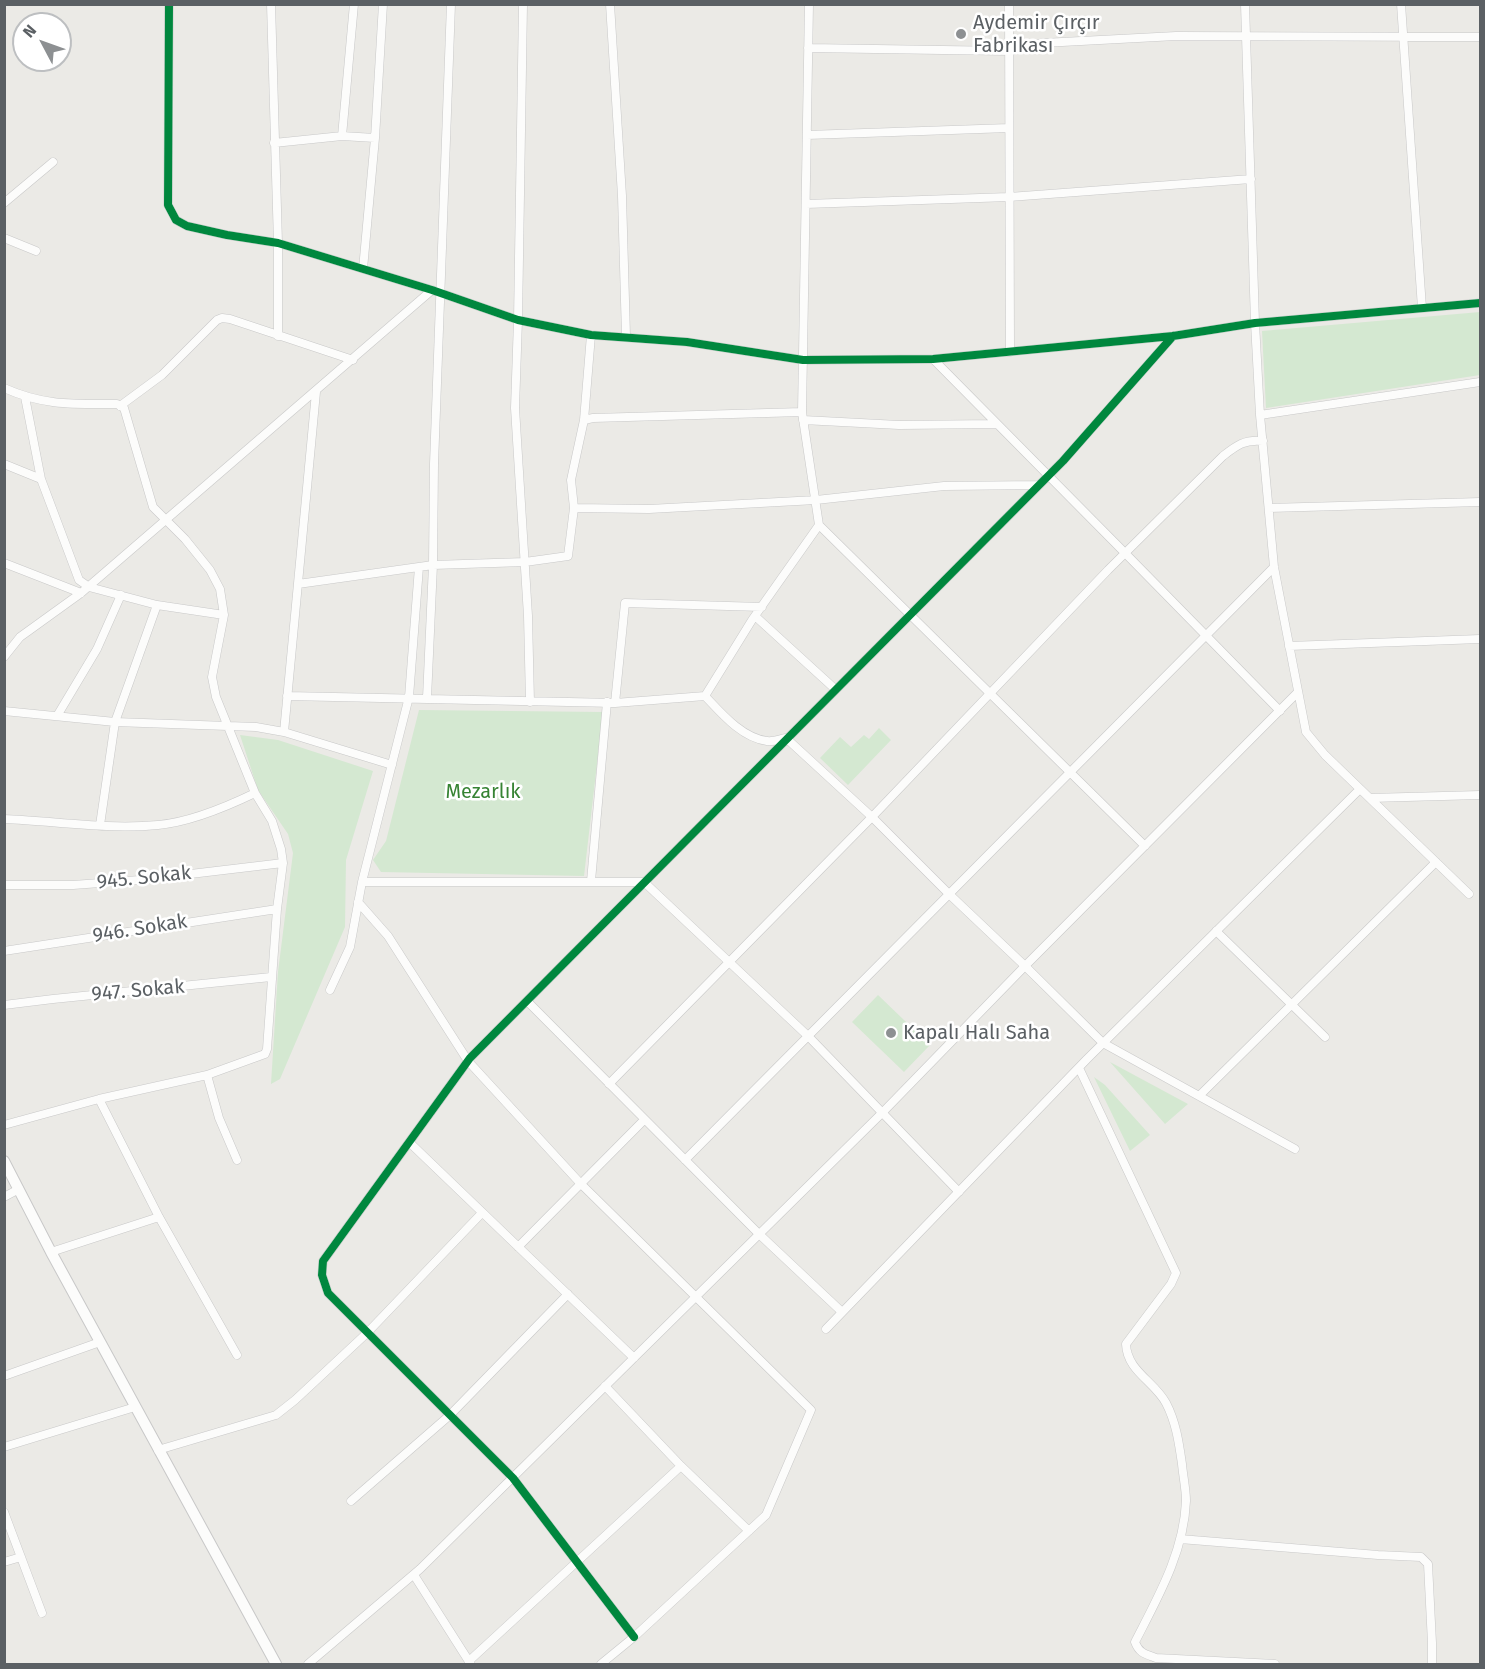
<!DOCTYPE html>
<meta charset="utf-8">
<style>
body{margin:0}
#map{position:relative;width:1485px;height:1669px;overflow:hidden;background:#ebeae6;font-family:"Fira Sans",sans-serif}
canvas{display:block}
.frame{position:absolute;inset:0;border:6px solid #5b6064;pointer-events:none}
.north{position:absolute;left:12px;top:12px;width:60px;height:60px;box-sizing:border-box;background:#fff;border:2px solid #bdbfc1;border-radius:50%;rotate:311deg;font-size:16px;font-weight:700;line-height:24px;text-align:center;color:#5b6064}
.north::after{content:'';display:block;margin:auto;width:21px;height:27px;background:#8d9092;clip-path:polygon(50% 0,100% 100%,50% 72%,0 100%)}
</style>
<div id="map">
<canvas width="1485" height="1669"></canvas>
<div class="frame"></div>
<div class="north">N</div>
</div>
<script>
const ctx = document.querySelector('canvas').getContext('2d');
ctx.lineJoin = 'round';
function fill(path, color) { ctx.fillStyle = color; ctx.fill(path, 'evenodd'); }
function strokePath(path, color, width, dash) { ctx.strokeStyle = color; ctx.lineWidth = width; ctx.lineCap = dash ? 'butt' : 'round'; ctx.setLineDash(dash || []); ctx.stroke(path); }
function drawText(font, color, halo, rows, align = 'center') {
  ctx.font = font + ' "Fira Sans",sans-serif'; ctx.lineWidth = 5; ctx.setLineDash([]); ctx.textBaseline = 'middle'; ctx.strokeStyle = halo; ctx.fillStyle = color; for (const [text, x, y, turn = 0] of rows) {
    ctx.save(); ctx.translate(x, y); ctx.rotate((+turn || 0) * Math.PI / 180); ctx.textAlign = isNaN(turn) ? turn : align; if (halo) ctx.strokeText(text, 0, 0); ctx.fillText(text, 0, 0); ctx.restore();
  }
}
const green = new Path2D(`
 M1480 312V375L1266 408 1262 331Z
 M419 710 603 712 584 876 381 872 373 860 386 841Z
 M879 728 891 740 848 785 820 758 840 737 851 747 864 735 869 739Z
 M240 735 278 740 373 771 346 860 345 927 280 1079 271 1084 278 972 293 853 288 834 258 790Z
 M878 995 930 1045 904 1072 852 1022Z
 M1110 1062 1188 1104 1165 1124Z
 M1094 1077 1105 1085 1150 1135 1130 1151Z`);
const minor = new Path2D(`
 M169 4 168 205 176 220 187 226 227 235 278 243 432 290 518 320 591 335 687 342 803 360 933 359 1173 336 1255 323 1480 303
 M271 4 278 243V336
 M523 4 518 320 515 408 528 616 530 702
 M610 4 622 196 626 336
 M1009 4 1010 352
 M1245 4 1255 323 1260 415 1274 567 1306 732 1325 755 1469 894
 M1401 4 1422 308
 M808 48 1009 51 1043 43 1176 36 1480 37
 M807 135 1009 128
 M342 136 354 4
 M274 143 342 136 375 138
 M4 203 53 162
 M806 204 1009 197 1251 179
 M4 238 36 251
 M363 269 375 138 383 4
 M933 359 1125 553 1280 711
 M4 388C44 406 74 404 117 404L124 408 153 507 185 539 210 570 220 589 224 615 212 677 216 697 255 793 272 821 281 849 283 863 277 909 267 1049 265 1054 207 1075 99 1099 4 1125
 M25 397 41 479 79 580 89 587 157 605 224 615
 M120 406 162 375 217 320 222 318 230 319 353 360
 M1260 415 1480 382
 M584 420 593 418 802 412
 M803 420 899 425 997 424
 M4 464 41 479
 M574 508 649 509 816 500 944 486 1039 485
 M1269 508 1480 502
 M819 525 1145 846
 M4 563 81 593
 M298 584 433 565 525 562 568 556 574 508 571 480 584 420 591 335
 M755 616 835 689
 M1289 646 1480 639
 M4 657 20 637 81 593 432 290
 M287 696 615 703 705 696 752 620 819 525 802 412 809 4
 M705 696C721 713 742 738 767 741 773 742 780 739 786 738L872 817 949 894 1025 966 1103 1043 1295 1149
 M427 698 433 565 434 464 451 4
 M615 703 625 603 762 607
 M4 711 115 722 256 727 284 732 392 765
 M57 716 97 649 121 595
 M284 732 316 392
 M1370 798 1480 795
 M4 819C55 821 107 830 158 825 191 822 226 807 255 793
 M100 825 115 722 157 605
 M591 881 607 702
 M362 882H644L809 1037 959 1192
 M4 885H73L140 880 283 863
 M358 902 388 936 468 1061 581 1184 811 1410 766 1515 634 1637 601 1664
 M1216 931 1325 1037
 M4 951 277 909
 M330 990 350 947 362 882 409 697 419 567
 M527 1001 759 1234 842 1312
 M4 1005 53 999 271 977
 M1079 1068 1176 1273 1171 1284 1126 1344C1127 1371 1154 1381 1166 1403 1176 1422 1179 1443 1182 1464 1183 1476 1186 1489 1186 1501 1184 1552 1158 1597 1135 1642 1139 1653 1145 1654 1156 1658L1275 1664
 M207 1075 219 1118 237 1160
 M609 1084 872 817 1108 570 1223 456C1237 445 1245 439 1263 441
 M1199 1096 1436 862
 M99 1099 159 1217 237 1355
 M409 1142 634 1358
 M685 1160 1274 567
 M4 1197 19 1189
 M518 1247 644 1120
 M51 1252 159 1217
 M826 1329 1087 1059 1360 789
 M4 1376 100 1342
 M605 1386 681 1466 749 1531
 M4 1447 135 1407
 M158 1450 276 1415 295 1400 367 1333 479 1216
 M351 1501 450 1415 568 1294
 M4 1512 42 1613
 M1180 1539 1378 1555 1421 1557 1428 1564 1432 1643V1664
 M4 1562 21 1557
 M414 1575 470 1663
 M634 1637 513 1478 328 1293 322 1275 323 1261 470 1058 1063 461 1173 336
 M469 1661 681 1466
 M308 1664 420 1569 882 1113 1025 966 1298 692`);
const tertiary = new Path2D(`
 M4 1161 51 1252 276 1664`);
const cycleway = new Path2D(`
 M169 4 168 205 176 220 187 226 227 235 278 243 432 290 518 320 591 335 687 342 803 360 933 359 1173 336 1255 323 1480 303
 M634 1637 513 1478 328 1293 322 1275 323 1261 470 1058 1063 461 1173 336`);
const markers = [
 [961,34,6,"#8d9092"],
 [891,1033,6,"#8d9092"]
];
const poiNames = [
 ["Aydemir Çırçır",973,23],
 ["Fabrikası",973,46],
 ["Kapalı Halı Saha",903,1033]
];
const parkNames = [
 ["Mezarlık",483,792]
];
const streetNames = [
 ["945. Sokak",144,878,-6],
 ["946. Sokak",140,929,-9],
 ["947. Sokak",138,991,-5]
];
fill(green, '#d4e8d1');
strokePath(minor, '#c8c8c8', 9);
strokePath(tertiary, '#c8c8c8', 12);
strokePath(minor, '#fcfcfb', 8);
strokePath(tertiary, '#fcfcfb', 10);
strokePath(cycleway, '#00873e', 8);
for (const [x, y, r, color] of markers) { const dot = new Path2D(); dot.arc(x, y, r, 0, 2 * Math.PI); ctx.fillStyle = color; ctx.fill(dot); strokePath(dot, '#fff', 2); }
drawText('20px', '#5b6064', '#fff', poiNames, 'left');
drawText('20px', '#368333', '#fff', parkNames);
drawText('20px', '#5b6064', '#fff', streetNames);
</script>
